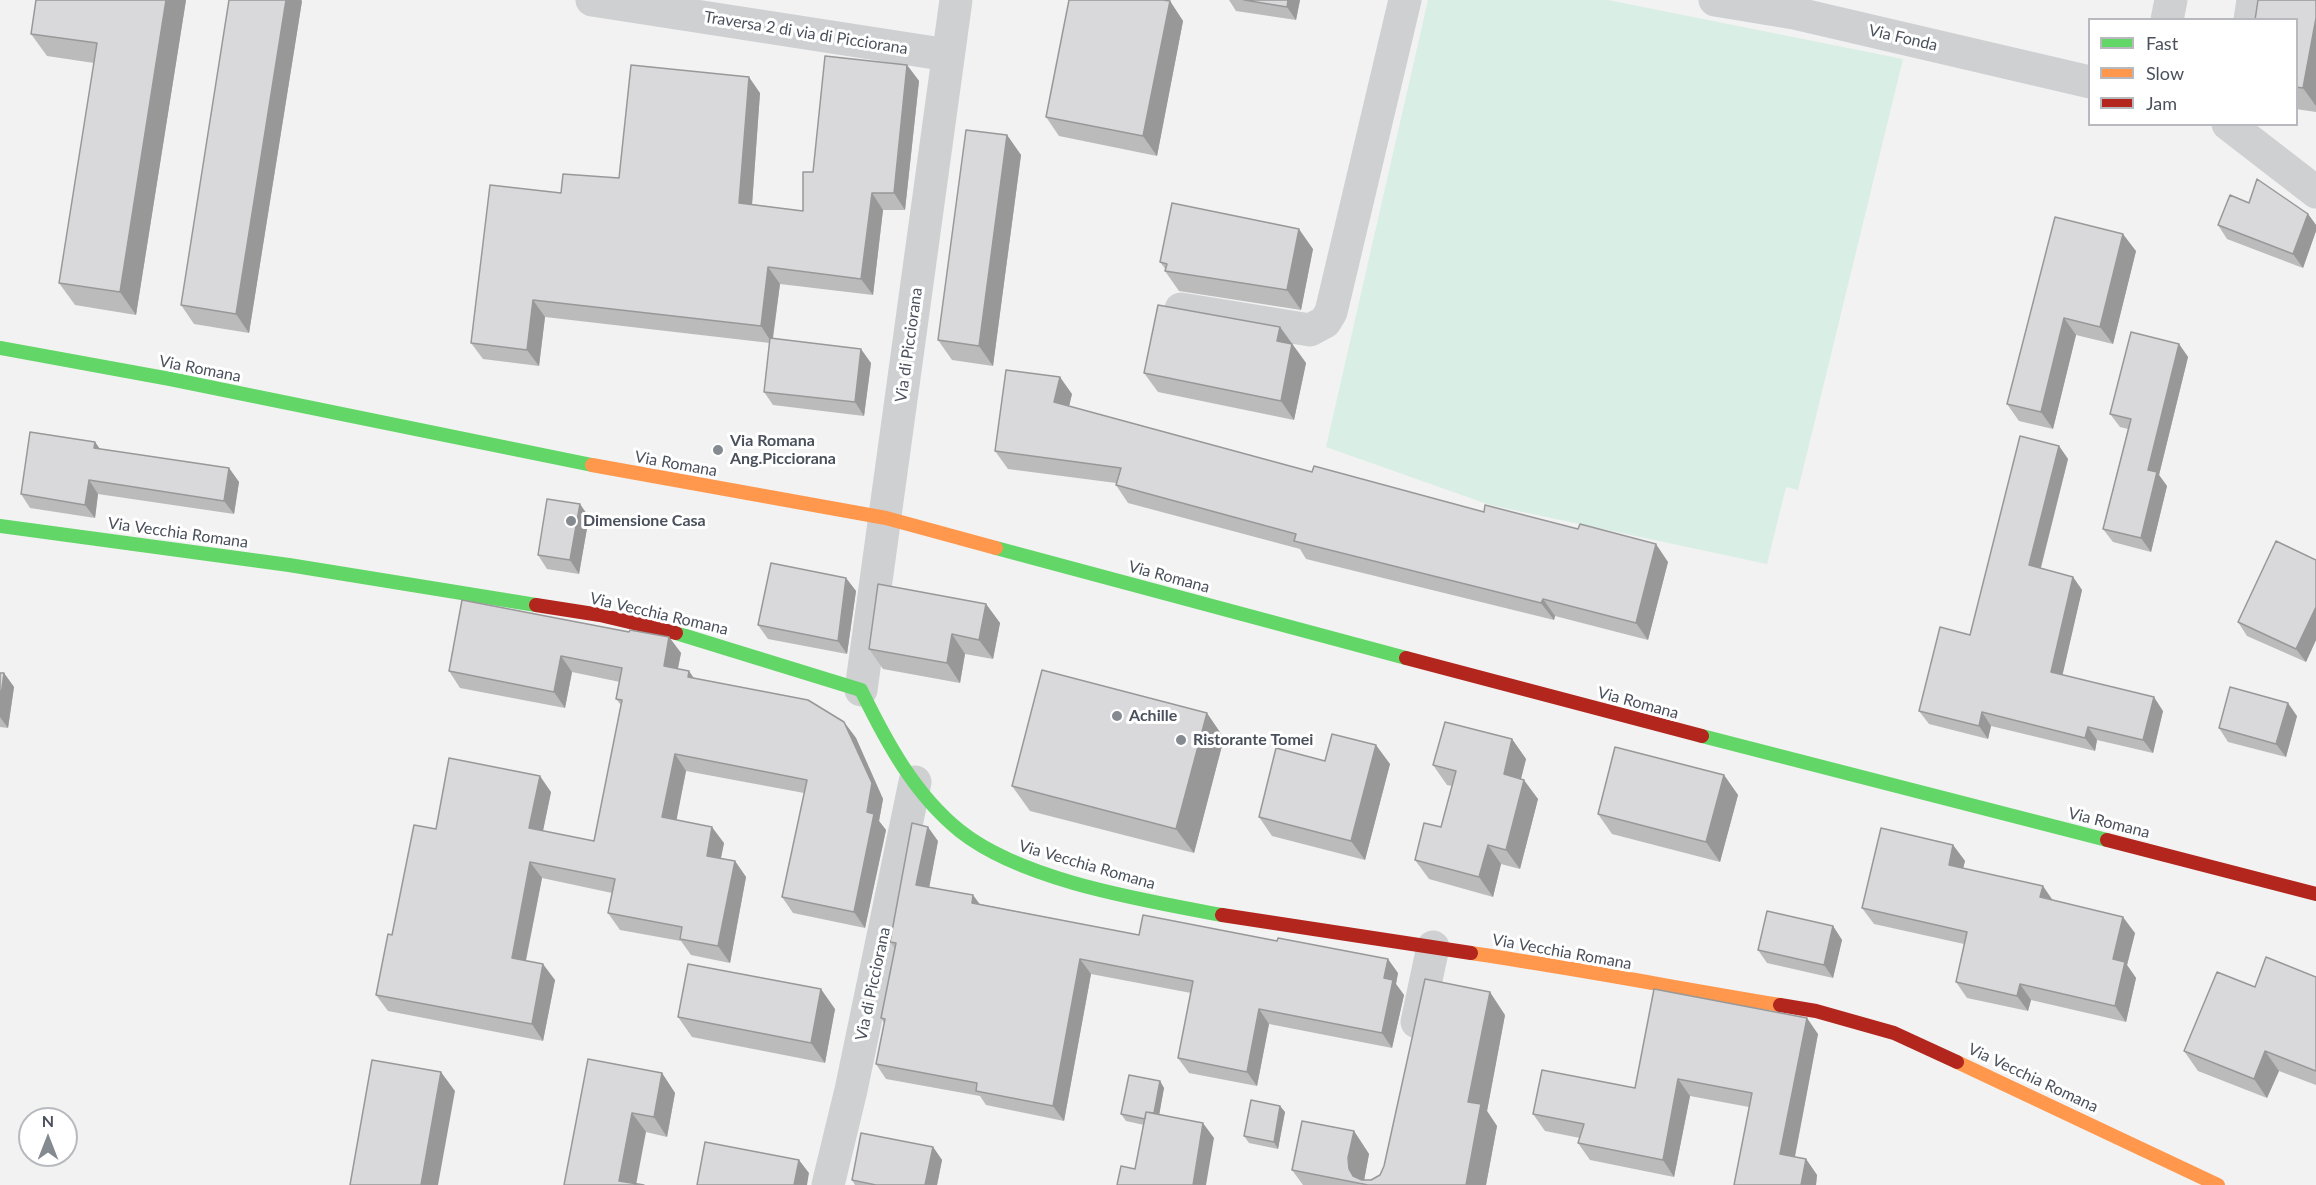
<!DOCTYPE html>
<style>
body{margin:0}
#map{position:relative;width:2316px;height:1185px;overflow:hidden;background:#f2f2f2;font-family:Lato,sans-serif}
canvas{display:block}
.legend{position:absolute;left:2088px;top:18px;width:210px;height:108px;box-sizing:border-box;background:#fff;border:2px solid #b7b9be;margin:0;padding:8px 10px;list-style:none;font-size:18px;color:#4a515c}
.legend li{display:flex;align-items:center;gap:12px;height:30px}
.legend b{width:30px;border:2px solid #b7b9be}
.north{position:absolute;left:18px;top:1107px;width:60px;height:60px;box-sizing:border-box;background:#fff;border:2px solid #b7b9be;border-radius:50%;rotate:0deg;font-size:16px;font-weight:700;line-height:24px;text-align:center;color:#4a515c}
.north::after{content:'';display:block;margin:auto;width:21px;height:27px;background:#858990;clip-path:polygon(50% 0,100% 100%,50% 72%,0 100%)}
</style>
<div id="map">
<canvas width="2316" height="1185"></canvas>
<ul class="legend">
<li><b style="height:8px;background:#63d668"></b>Fast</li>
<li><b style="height:8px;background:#ff974d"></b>Slow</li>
<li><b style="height:8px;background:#b3261e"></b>Jam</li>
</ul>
<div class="north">N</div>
</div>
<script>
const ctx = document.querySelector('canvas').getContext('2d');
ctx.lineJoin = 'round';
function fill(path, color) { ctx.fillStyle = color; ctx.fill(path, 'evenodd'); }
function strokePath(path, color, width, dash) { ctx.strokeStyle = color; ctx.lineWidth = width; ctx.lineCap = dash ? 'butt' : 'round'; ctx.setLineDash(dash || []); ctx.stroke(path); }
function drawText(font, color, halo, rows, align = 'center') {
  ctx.font = font + ' Lato,sans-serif'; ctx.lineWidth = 6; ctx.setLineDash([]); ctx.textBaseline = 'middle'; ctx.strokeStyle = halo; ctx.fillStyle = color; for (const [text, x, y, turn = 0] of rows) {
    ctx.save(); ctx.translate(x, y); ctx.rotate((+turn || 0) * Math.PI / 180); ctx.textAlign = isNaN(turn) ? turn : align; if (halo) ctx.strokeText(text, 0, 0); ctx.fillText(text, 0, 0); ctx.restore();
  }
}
const green = new Path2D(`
 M1428 0H1608L1903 59 1798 490 1786 487 1767 564 1490 505 1326 447Z`);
const street = new Path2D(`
 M592 0 948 55
 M1715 0 1794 13 2090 82
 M2167 20 2171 0
 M2250 20 2253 0
 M2228 124 2316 192
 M1181 309 1310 330 1325 322 1331 312 1405 0
 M861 690 956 0
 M1417 1022 1433 947
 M828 1185 851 1090 915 782`);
const fast = new Path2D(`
 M0 348 170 379 592 465
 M0 526 289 565 536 605
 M996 548 1406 658
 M676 633 861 690C886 741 914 794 960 831 1023 881 1143 900 1222 915
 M1702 736 2107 840`);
const slow = new Path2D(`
 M592 465 886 518 996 548
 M1471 953C1574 968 1677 988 1780 1005
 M1957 1062 2218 1185`);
const jam = new Path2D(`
 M536 605 600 615 676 633
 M1406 658 1702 736
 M2107 840 2316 894
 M1222 915 1471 953
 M1780 1005 1816 1011 1894 1033 1957 1062`);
const wall = new Path2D(`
 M36 0H186L136 315 75 305 59 283 94 63 47 56 31 34Z
 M229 0H301L302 1 249 333 194 324 181 305Z
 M1229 0H1300L1296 20 1236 11Z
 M2316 0V112L2296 109V20Z
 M1170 1 1183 21 1157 156 1059 136 1046 117Z
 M907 65 919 81 905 210H883L873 295 780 284 773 339 871 363 864 416 773 405 764 392 770 343 545 317 539 366 483 359 471 343 561 193 619 178 760 93 752 204 803 211 813 172Z
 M1007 135 1021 155 993 366 952 360 938 340Z
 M2249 203 2308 214 2316 225V231L2303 268 2227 239 2218 225Z
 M2055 217 2136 251 2113 344 2076 335 2053 429 2019 421 2007 404Z
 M1313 249 1301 310 1179 291 1165 271 1166 270 1160 262Z
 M1280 327 1306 363 1294 420 1158 392 1144 373Z
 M2179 344 2188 357 2159 475 2167 486 2151 552 2113 542 2103 529 2128 429 2120 427 2110 414Z
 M1072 394 1069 406 1312 472 1668 562 1648 640 1555 616 1554 620 1306 559 1300 549 1128 503 1116 485V483L1008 469 995 451Z
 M95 442 100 449 229 468 239 482 234 514 98 494 95 518 30 508 21 494Z
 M2059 446 2068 459 2041 568 2073 577 2082 590 2062 675 2163 711 2153 753 2097 740 2095 751 1991 726 1988 739 1929 724 1919 711 1970 635Z
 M589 517 579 574 547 569 538 555Z
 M2316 560V640L2306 662 2247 636 2238 622Z
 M846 578 856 591 847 654 768 639 758 625Z
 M986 604 1000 623 993 659 965 654 960 683 883 669 869 649Z
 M629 632 669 637 681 653 678 669 694 678 844 722 856 738 883 799 879 821 886 830 865 928 793 913 782 897 804 793 686 771 676 820 724 843 721 858 735 861 746 877 730 963 691 955 681 941 620 930 608 913 612 893 542 878 526 961 555 980 543 1041 388 1011 376 995 392 935 436 829 551 792 543 831 594 841 621 705 616 699 620 682 572 672 565 708 460 688 449 671Z
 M0 673H4L14 687 8 728 0 727Z
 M2297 716 2286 757 2228 742 2219 728Z
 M1224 738 1194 853 1030 811 1012 786Z
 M1512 739 1526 759 1521 779 1538 799 1520 869 1501 864 1493 897 1429 879 1415 860 1441 827 1452 786 1447 785 1433 765Z
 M1325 761 1390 764 1365 860 1272 836 1259 817Z
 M1724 775 1738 795 1720 862 1612 834 1598 814Z
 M938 841 929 887 973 895 980 904 1139 935 1398 973 1396 984 1404 995 1392 1048 1269 1024 1257 1086 1189 1073 1178 1058 1191 993 1091 974 1064 1121 986 1105 980 1096 886 1079 876 1064 884 1023 881 1018 895 949 890 942Z
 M1953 845 1965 861 1963 868 2052 900 2135 933 2127 965 2136 978 2126 1022 2031 1000 2028 1011 1967 998 1956 982 1964 944 1874 924 1862 908Z
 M1833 926 1842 940 1833 978 1767 963 1758 950Z
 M2316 977V1085L2279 1071 2267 1098 2198 1071 2184 1051 2255 987Z
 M835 1009 825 1063 692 1037 678 1017Z
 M1505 1015 1487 1111 1497 1126 1486 1185H1303L1292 1170 1354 1131 1369 1154 1364 1180H1371L1380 1175 1384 1166Z
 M1818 1034 1795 1157 1806 1159 1817 1175 1816 1185H1734L1749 1107 1690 1096 1674 1177 1590 1160 1578 1143 1580 1138 1545 1131 1533 1114 1635 1088Z
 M662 1073 675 1093 667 1137 646 1132 564 1185Z
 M1160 1081 1164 1088 1159 1114 1214 1138 1135 1169 1144 1125 1126 1121 1121 1114Z
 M1280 1106 1285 1112 1278 1149 1249 1143 1244 1136Z
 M933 1147 942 1160 937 1185H855L852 1180Z`);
const shadedWall = new Path2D(`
 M166 0H186L136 315 120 292Z
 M286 0H301L302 1 249 333 236 314Z
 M1288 0H1300L1296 20 1287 7Z
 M1170 1 1183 21 1157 156 1143 136Z
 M2316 18V106L2303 88Z
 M907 65 919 81 905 210 894 193Z
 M749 77 760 93 751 219 739 203Z
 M1007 135 1021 155 993 366 979 346Z
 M872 193 883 210 873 295 861 279Z
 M2308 214 2316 225V231L2303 268 2293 254Z
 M1299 229 1313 249 1301 310 1287 290Z
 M2123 234 2136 251 2113 344 2100 327Z
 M768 267 780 284 772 343 761 326Z
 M533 300 545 317 539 366 527 350Z
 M2064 318 2076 335 2053 429 2041 412Z
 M1280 327 1306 363 1294 420 1281 401 1277 341Z
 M2179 344 2188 357 2159 475 2167 486 2151 552 2141 538 2148 470Z
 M861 349 871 363 864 416 855 402Z
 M1060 377 1072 394 1066 419 1054 402Z
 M95 442 104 455 94 448Z
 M2059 446 2068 459 2038 578 2029 565Z
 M229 468 239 482 234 514 224 501Z
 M89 480 98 494 95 518 85 505Z
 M580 504 589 517 579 574 570 560Z
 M1656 544 1668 562 1648 640 1636 623Z
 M2073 577 2082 590 2060 686 2051 672Z
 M846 578 856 591 847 654 838 641Z
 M1543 599 1555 616 1554 620 1541 603Z
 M986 604 1000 623 993 659 979 640Z
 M2316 607V640L2306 662 2296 649Z
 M952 634 965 654 960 683 947 663Z
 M669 637 681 653 675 682 664 666Z
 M561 656 572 672 565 708 554 692Z
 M689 671 700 687 688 677Z
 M4 673 14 687 8 728 0 717V703Z
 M2154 697 2163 711 2153 753 2143 740Z
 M2288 703 2297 716 2286 757 2276 744Z
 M1982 712 1991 726 1988 739 1979 726Z
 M1207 713 1224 738 1194 853 1176 829Z
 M844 722 856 738 883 799 879 821 886 830 865 928 854 912 867 812Z
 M2088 727 2097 740 2095 751 2085 738Z
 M1512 739 1526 759 1517 794 1504 774Z
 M1376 745 1390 764 1365 860 1351 841Z
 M675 754 686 771 674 833 662 817Z
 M1724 775 1738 795 1720 862 1706 842Z
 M540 776 551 792 540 845 529 828Z
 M1524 780 1538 799 1520 869 1506 850Z
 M712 827 724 843 718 872 707 856Z
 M928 827 938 841 927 899 916 885Z
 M1488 845 1501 864 1493 897 1479 877Z
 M1953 845 1965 861 1960 881 1949 865Z
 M735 861 746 877 730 963 718 946Z
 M530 862 542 878 523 974 512 958Z
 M2043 886 2054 902 2040 897Z
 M973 895 983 910 972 903Z
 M2123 917 2135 933 2127 965 2136 978 2126 1022 2115 1006 2113 959Z
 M1833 926 1842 940 1833 978 1824 965Z
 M1080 959 1091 974 1064 1121 1053 1106Z
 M1388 959 1398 973 1396 984 1404 995 1392 1048 1382 1033 1384 978Z
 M543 964 555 980 543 1041 532 1024Z
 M2020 984 2031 1000 2028 1011 2017 996Z
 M821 989 835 1009 825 1063 811 1043Z
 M1490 992 1505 1015 1487 1111 1497 1126 1486 1185H1466L1468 1102Z
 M1259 1009 1269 1024 1257 1086 1247 1072Z
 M1807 1018 1818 1034 1792 1171 1780 1154Z
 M2265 1051 2279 1071 2267 1098 2254 1079Z
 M441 1072 455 1091 438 1185H421Z
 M662 1073 675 1093 667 1137 654 1117Z
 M1678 1079 1690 1096 1674 1177 1663 1160Z
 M1160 1081 1164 1088 1157 1127 1152 1120Z
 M1280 1106 1285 1112 1278 1149 1274 1142Z
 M632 1113 646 1132 636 1185 619 1181Z
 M1203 1123 1214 1138 1206 1185H1193Z
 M1354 1131 1369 1154 1364 1181 1358 1183 1349 1169 1348 1158Z
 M933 1147 942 1160 937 1185H925Z
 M1806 1159 1817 1175 1816 1185H1801Z
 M799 1160 809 1173 807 1185H794Z`);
const building = new Path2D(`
 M36 0H166L120 292 59 283 97 43 31 34Z
 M229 0H286L236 314 181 305Z
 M1069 0H1163L1170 1 1143 136 1046 117Z
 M1244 0H1288L1287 7Z
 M2258 0H2316V18L2303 88 2296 87V20H2255Z
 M825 56 907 65 894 193H872L861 279 768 267 761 326 533 300 527 350 471 343 490 185 561 193 563 174 619 178 631 65 749 77 739 203 803 211V172H813Z
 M966 130 1007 135 979 346 938 340Z
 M2257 179 2308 214 2293 254 2218 225 2230 195 2249 203Z
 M1172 203 1299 229 1287 290 1165 271 1167 264 1160 262Z
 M2055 217 2123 234 2100 327 2064 318 2041 412 2007 404Z
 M1158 305 1280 327 1277 341 1292 344 1281 401 1144 373Z
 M2131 332 2179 344 2148 470 2157 472 2141 538 2103 529 2131 419 2110 414Z
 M770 338 861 349 855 402 764 392Z
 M1006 370 1060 377 1054 402 1312 472 1314 466 1484 512 1485 505 1578 529 1580 524 1656 544 1636 623 1543 599 1541 603 1294 541 1296 534 1116 485 1121 468 995 451Z
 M30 432 95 442 94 448 229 468 224 501 89 480 85 505 21 494Z
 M2020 436 2059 446 2029 565 2073 577 2051 672 2154 697 2143 740 2088 727 2085 738 1982 712 1979 726 1919 711 1940 627 1970 635Z
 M547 499 580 504 570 560 538 555Z
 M2276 541 2316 560V607L2296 649 2238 622Z
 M771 563 846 578 838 641 758 625Z
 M878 584 986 604 979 640 952 634 947 663 869 649Z
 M462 600 629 632 630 630 669 637 664 666 689 671 688 677 808 700 844 722 872 783 867 812 874 814 854 912 782 897 807 780 675 754 662 817 712 827 707 856 735 861 718 946 680 939 682 927 608 913 615 879 530 862 512 958 543 964 532 1024 376 995 388 934 392 935 414 825 436 829 449 758 540 776 529 828 594 841 622 700 616 699 622 668 561 656 554 692 449 671Z
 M1042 670 1207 713 1176 829 1012 786Z
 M0 673H4L0 703Z
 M2230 687 2288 703 2276 744 2219 728Z
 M1445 722 1512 739 1504 774 1524 780 1506 850 1488 845 1479 877 1415 860 1424 823 1441 827 1456 771 1433 765Z
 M1332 734 1376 745 1351 841 1259 817 1276 748 1325 761Z
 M1615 747 1724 775 1706 842 1598 814Z
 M912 823 928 827 916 885 973 895 972 903 1139 935 1143 915 1277 941 1278 938 1388 959 1384 978 1393 980 1382 1033 1259 1009 1247 1072 1178 1058 1193 981 1080 959 1053 1106 976 1091 977 1083 876 1064 885 1019 881 1018 896 943 890 942Z
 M1881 828 1953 845 1949 865 2043 886 2040 897 2123 917 2113 959 2125 962 2115 1006 2020 984 2017 996 1956 982 1967 932 1862 908Z
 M1767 911 1833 926 1824 965 1758 950Z
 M2266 957 2316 977V1071L2265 1051 2254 1079 2184 1051 2217 972 2255 987Z
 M688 964 821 989 811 1043 678 1017Z
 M1425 979 1490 992 1468 1102 1481 1104 1466 1185H1368L1292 1170 1302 1121 1354 1131 1348 1158 1349 1169 1353 1176 1362 1180H1371L1380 1175 1384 1166Z
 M1654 989 1807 1018 1780 1154 1806 1159 1801 1185H1734L1752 1093 1678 1079 1663 1160 1578 1143 1584 1124 1533 1114 1542 1070 1635 1088Z
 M588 1059 662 1073 654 1117 632 1113 619 1181 644 1185H564Z
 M372 1060 441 1072 421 1185H350Z
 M1129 1075 1160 1081 1154 1113 1146 1112 1145 1119 1121 1114Z
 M1251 1100 1280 1106 1274 1142 1244 1136Z
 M1146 1112 1203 1123 1193 1185H1117L1121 1166 1135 1169Z
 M861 1133 933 1147 925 1185H876L852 1180Z
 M705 1142 799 1160 794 1185H697Z`);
const markers = [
 [718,450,6,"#858990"],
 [571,521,6,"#858990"],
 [1117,716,6,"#858990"],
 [1181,740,6,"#858990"]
];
const streetNames = [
 ["Traversa 2 di via di Picciorana",806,33,9],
 ["Via Fonda",1903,38,13],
 ["Via di Picciorana",909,345,-82],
 ["Via Romana",200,369,11],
 ["Via Romana",676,464,10],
 ["Via Vecchia Romana",178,533,8],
 ["Via Romana",1169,577,15],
 ["Via Vecchia Romana",659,614,13],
 ["Via Romana",1638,703,15],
 ["Via Romana",2109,823,14],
 ["Via Vecchia Romana",1087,865,16],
 ["Via Vecchia Romana",1562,952,10],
 ["Via di Picciorana",873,984,-78],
 ["Via Vecchia Romana",2033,1078,25]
];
const poiNames = [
 ["Via Romana",730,441],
 ["Ang.Picciorana",730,459],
 ["Dimensione Casa",583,521],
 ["Achille",1129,716],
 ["Ristorante Tomei",1193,740]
];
fill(green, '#d9eee4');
strokePath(street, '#ced0d2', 33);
strokePath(fast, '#63d668', 14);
strokePath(slow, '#ff974d', 14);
strokePath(jam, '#b3261e', 14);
fill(wall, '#bbbbbc');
fill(shadedWall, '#989899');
fill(building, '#d9d9db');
strokePath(building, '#989899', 1.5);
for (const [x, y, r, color] of markers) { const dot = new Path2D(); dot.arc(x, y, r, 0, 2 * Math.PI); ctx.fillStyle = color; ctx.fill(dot); strokePath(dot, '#fff', 2); }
drawText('16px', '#4a515c', '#fff', streetNames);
drawText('bold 16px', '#4a515c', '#fff', poiNames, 'left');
</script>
